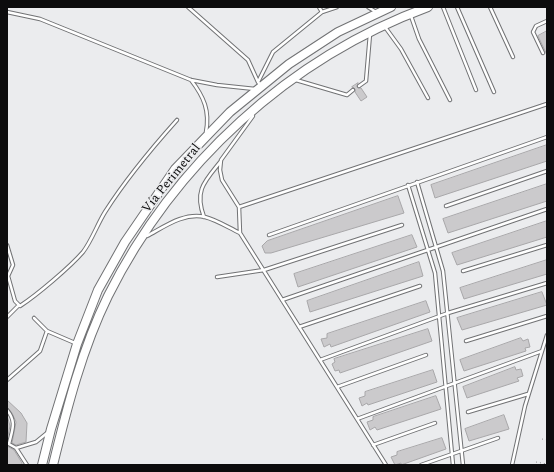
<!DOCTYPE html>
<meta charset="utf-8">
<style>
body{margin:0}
#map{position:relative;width:554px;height:472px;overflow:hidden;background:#ebecee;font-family:Spectral,serif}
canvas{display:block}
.frame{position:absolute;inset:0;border:8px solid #0c0c0d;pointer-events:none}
</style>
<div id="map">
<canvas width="554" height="472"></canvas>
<div class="frame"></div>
</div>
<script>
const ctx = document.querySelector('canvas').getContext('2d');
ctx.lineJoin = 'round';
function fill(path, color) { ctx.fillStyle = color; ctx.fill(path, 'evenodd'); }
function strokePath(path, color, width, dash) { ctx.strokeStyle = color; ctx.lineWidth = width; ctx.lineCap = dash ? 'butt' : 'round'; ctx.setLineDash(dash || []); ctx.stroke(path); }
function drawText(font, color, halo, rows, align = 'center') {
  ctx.font = font + ' Spectral,serif'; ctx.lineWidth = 3; ctx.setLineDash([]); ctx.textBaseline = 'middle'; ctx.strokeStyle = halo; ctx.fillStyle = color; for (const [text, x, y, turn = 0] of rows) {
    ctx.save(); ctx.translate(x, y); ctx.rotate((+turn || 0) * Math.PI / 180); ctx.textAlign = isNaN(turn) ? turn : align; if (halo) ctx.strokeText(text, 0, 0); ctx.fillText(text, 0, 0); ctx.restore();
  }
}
const building = new Path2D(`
 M547 31V55L538 36Z
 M358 83 357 87 361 88 367 97 361 101 355 92V89L352 87Z
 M547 145V161L435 198 431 185Z
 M547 184V201L448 233 443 219Z
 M398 196 404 213 271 253H265L262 246 267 241Z
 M547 221V237L457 265 452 253Z
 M412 235 417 247 298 287 294 274Z
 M547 260V274L464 299 460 288Z
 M419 262 423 276 310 312 307 301Z
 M542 292 547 305 462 330 457 318Z
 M426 301 430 312 331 347 330 344 324 347 321 339 327 338V334Z
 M428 329 432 341 340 373 339 370 335 371 332 364 335 362 334 359Z
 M521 338 523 341 528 339 530 347 525 348 526 351 464 371 460 360Z
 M515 367 516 370 521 369 523 376 517 378 519 381 467 398 463 387Z
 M433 370 437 382 368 405 367 403 362 406 359 398 365 396V392Z
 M436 396 441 409 377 430 375 427 370 430 367 422 373 420V417Z
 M7 400 21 413 27 423 26 442 16 445 12 443 16 422 12 413 7 407Z
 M7 415 10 426 7 440Z
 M504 415 509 429 469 441 465 429Z
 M442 438 446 449 401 465V463L395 465 391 457 397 455V452Z
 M7 446 14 450 22 463V465H7Z`);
const path = new Path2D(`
 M542 439 547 440
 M536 462 547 464`);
const lane = new Path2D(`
 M188 7 248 60 258 82 261 86
 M368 7 376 12
 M443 7 476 90
 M457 7 494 92
 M490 7 513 57
 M7 12 40 19 191 80 217 85 255 89
 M322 12 337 7
 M411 16 419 39 450 100
 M385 27 401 49 428 98
 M543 53 533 32 536 26 547 21
 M191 80C204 97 210 111 206 132
 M296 80 347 95 353 90
 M258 82 273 52 322 12 319 7
 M359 86 366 81 370 34
 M253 116 221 160 220 170 222 180 239 207 240 233 386 465
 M417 182 443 271 463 465
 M408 185 435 273 453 465
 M446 206 547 171
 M239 207 547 104
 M204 217C194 190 205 181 221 161
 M269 235 547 137
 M147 236C164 227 184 212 205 217 217 220 229 228 240 233
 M7 245 13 265 8 276
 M463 271 547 245
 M8 276 15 301 20 306C37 295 70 267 83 252 92 240 97 225 105 212 126 179 151 149 177 120
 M217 277 264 270 402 225
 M282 300 547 209
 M7 317 19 305
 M34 318 47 331
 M299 327 420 286
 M466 341 547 316
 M320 360 448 313 547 283
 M7 380 40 351 47 331 75 343
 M337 387 426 355
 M7 410C17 422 12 430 9 444
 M468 412 528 394
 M357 419 542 351
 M7 443 16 448 27 465
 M373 445 435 423
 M16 448 36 442 47 433
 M421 465 498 438
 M512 465 525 406 547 335`);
const highway = new Path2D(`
 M42 465 51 429 77 344 98 290 125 242 175 169 230 112 289 64 338 32 391 7
 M53 465C67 408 82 349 108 296 174 164 289 58 428 7`);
const streetNames = [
 ["Vía Perimetral",172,179,-51]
];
fill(building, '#cbcacc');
strokePath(building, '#a8a7a9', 1);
strokePath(lane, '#717274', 4.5);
strokePath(highway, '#717274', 10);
strokePath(path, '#8b8c8d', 1, [1, 3]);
strokePath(lane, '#fff', 2.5);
strokePath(highway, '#fff', 8);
drawText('13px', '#0c0c0d', '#ebecee', streetNames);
</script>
